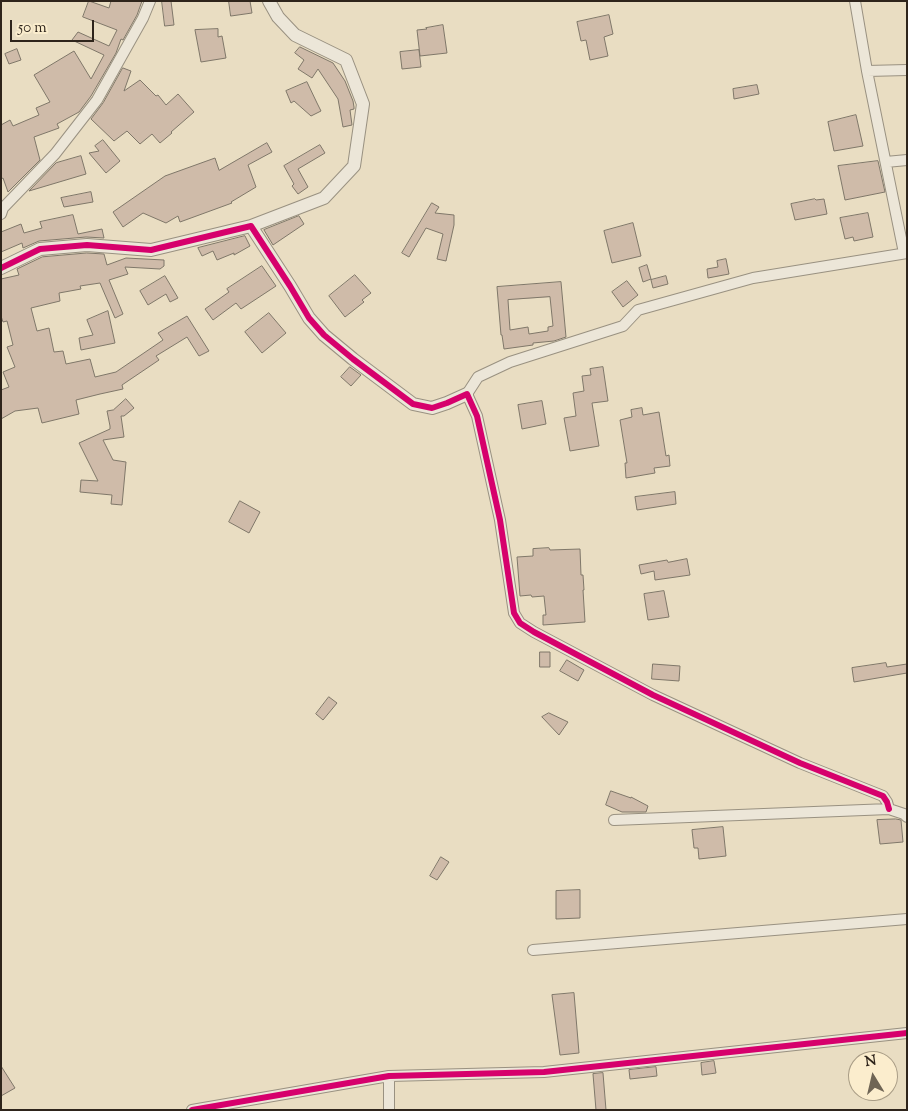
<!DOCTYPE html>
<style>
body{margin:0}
#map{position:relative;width:908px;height:1111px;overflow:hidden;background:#e9ddc2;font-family:"Sorts Mill Goudy",serif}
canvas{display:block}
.frame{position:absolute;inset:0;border:2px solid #2e241b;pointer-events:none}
.north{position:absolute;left:848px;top:1051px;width:50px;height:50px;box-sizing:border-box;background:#fbedcd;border:1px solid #a99d86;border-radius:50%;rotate:351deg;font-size:14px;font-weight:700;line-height:20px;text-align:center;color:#2e241b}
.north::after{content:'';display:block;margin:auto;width:18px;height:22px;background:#6f6555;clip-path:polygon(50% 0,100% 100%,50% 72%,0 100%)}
.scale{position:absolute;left:10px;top:20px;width:84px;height:22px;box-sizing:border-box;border:2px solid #2e241b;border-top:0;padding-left:6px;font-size:15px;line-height:18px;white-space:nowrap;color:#2e241b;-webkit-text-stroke:4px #fbedcd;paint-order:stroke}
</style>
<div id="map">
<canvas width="908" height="1111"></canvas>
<div class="frame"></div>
<div class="north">N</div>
<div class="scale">50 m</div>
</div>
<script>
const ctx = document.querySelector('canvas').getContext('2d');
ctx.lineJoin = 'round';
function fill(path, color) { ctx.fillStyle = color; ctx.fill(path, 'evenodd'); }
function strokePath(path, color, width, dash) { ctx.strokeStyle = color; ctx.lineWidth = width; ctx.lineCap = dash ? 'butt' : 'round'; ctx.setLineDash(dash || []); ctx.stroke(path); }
const building = new Path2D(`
 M89 1 109 8 111 1H142L137 15 123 40 121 39 116 53 91 96 79 112 57 124 59 128 34 137 40 160 8 192 3 178 1 179V125L10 120 13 126 39 115 36 108 50 102 34 75 74 51 91 79 104 55 72 40 78 32 109 46 117 30 83 17Z
 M162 1H171L174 25 165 26Z
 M229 1H250L252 13 231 16Z
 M609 15 613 34 604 37 608 56 590 60 586 40 581 41 577 22Z
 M443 25 447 53 420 56 417 30 427 29 426 28Z
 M218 29V37L222 36 226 58 201 62 195 30Z
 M300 47 333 63 345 81 353 101 354 107V109L350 110 352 125 343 127 338 99 318 69 312 78 298 69 304 60 295 53Z
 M17 49 21 60 9 64 5 54Z
 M419 50 421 67 402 69 400 52Z
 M123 68 131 71 124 91 140 80 156 96 158 95 166 105 178 94 194 112 171 132 172 133 160 143 152 134 140 144 127 131 114 141 91 119 103 103Z
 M307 82 317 103 321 111 311 116 294 101 291 103 286 91Z
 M757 85 759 94 734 99 733 89Z
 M856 115 863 146 834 151 828 122Z
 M103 140 120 161 106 173 89 153 99 151 95 146Z
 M267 143 272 152 248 165 256 187 231 202 232 203 180 222 178 216 166 223 143 213 123 227 113 212 165 176 215 158 219 170Z
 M320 145 325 153 298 169 308 187 298 194 292 186 294 184 284 166Z
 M81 156 86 174 29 191 56 163Z
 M878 161 885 192 845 200 838 166Z
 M91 192 93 202 64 207 61 198Z
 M815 199 816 200 824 199 827 214 795 220 791 204Z
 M432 203 439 207 435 213 454 215V225L446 261 437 259 443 234 426 228 409 257 402 253Z
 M868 213 873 237 854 241 853 237 845 239 840 218Z
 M73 215 78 234 102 229 104 238 86 237 39 241 23 248 22 243 1 252V232L21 224 24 233 42 228 40 222Z
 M299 216 304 224 273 245 264 230Z
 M633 223 641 256 612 263 604 231Z
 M245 236 250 246 234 255V253L217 260 213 251 202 256 198 248Z
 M87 253 104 254 107 265 126 258 164 260V266L160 269 125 267 128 274 109 280 123 314 115 318 100 283 80 286 81 289 59 293 60 301 31 308 37 331 49 328 54 352 63 351 66 364 90 359 95 377 116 372 163 340 158 333 187 316 209 351 199 356 187 337 156 356 159 360 122 385 123 389 100 394 76 400 79 414 42 423 38 408 15 411 1 419V390L9 387 3 372 15 367 7 347 13 345 7 321 3 322 1 316V279L19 275 17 269 42 257Z
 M726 259 729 274 708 278 707 269 718 267 717 261Z
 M647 265 651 279 643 282 639 268Z
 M262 266 276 286 241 309 236 303 213 320 205 309 229 292 227 289Z
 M355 275 371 293 362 300 364 302 345 317 329 296Z
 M165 276 178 298 170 302 166 294 148 305 140 291Z
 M666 276 668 284 653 288 651 280Z
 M627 281 638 295 623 307 612 292Z
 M561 282 566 337 554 341 533 343V345L504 349 502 335H501L497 287ZM550 297 553 326 548 327V331L529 334 528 327 510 330 508 300Z
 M108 311 115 343 81 350 79 338 93 335 87 320Z
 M269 313 286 333 262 353 245 332Z
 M350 367 361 375 351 386 341 377Z
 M603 367 608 401 592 403 599 446 570 451 564 418 576 416 573 393 584 391 582 376 591 375 590 369Z
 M126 399 134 408 124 416H121L124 437 103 440 113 460 126 462 122 505 111 504 112 495 80 492 81 480 98 481 79 443 110 429V426L107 411 113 410Z
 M542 401 546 424 522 429 518 405Z
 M642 408 643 415 659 412 666 456 669 455 670 466 654 468 655 473 626 478 625 463H627L620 420 632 417 631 410Z
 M675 492 676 504 637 510 635 497Z
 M240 501 260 512 249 533 229 522Z
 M549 548 550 550 580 549 581 575H583L584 590H583L585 622 543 625V615H546L544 596 532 597 531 595 520 596 517 557 533 556V549Z
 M687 559 690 575 655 580 654 571 641 574 639 565 667 560 668 562Z
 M664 591 669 617 648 620 644 594Z
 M540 652H550V667H540Z
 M567 660 584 670 578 681 560 671Z
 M886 663 887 667 907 664V673L854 682 852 668Z
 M653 664 680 666 679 681 652 679Z
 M329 697 337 703 323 720 316 714Z
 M549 713 568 722 559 735 542 717Z
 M611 791 631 798V797L648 806 646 812H622L606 805Z
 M896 819 901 820 903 842 880 844 877 820Z
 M723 827 726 856 699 859 698 848H694L692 830Z
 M441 857 449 862 437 880 430 876Z
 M580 890V918L556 919V891Z
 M574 993 579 1053 560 1055 552 995Z
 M714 1061 716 1073 702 1075 701 1063Z
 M1 1066 15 1088 1 1096Z
 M656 1067 657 1076 630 1079 629 1070Z
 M603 1073 606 1110H596L593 1074Z`);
const minor = new Path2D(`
 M855 1 867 71 904 253
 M867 71 907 70
 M886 162 907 160
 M1 214 3 208 55 154 97 100 143 18 150 1
 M889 809 887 802 883 796 800 763 653 695 534 632 520 623 514 613 500 520 477 416 467 394 478 377 510 362 623 326 638 310 753 278 907 253
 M614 820 889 809 904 814 907 817
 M533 950 907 919
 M389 1076V1110
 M192 1110 389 1076 544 1072 907 1033`);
const tertiary = new Path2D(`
 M251 226 324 198 354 166 363 104 346 60 295 35 278 17 269 1
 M1 268 40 249 87 245 151 250 251 226 290 286 309 318 324 335 353 359 413 404 432 408 447 403 467 394`);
const cycleway = new Path2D(`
 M1 268 40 249 87 245 151 250 251 226 290 286 309 318 324 335 353 359 413 404 432 408 447 403 467 394 477 416 500 520 514 613 520 623 534 632 653 695 800 763 883 796 887 802 889 809
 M192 1110 389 1076 544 1072 907 1033`);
fill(building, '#cfbba9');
strokePath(building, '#7f7769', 1);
strokePath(minor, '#999181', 12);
strokePath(tertiary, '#999181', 14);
strokePath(minor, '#ece6d8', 10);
strokePath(tertiary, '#ece6d8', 12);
strokePath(cycleway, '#d6006c', 6);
</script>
